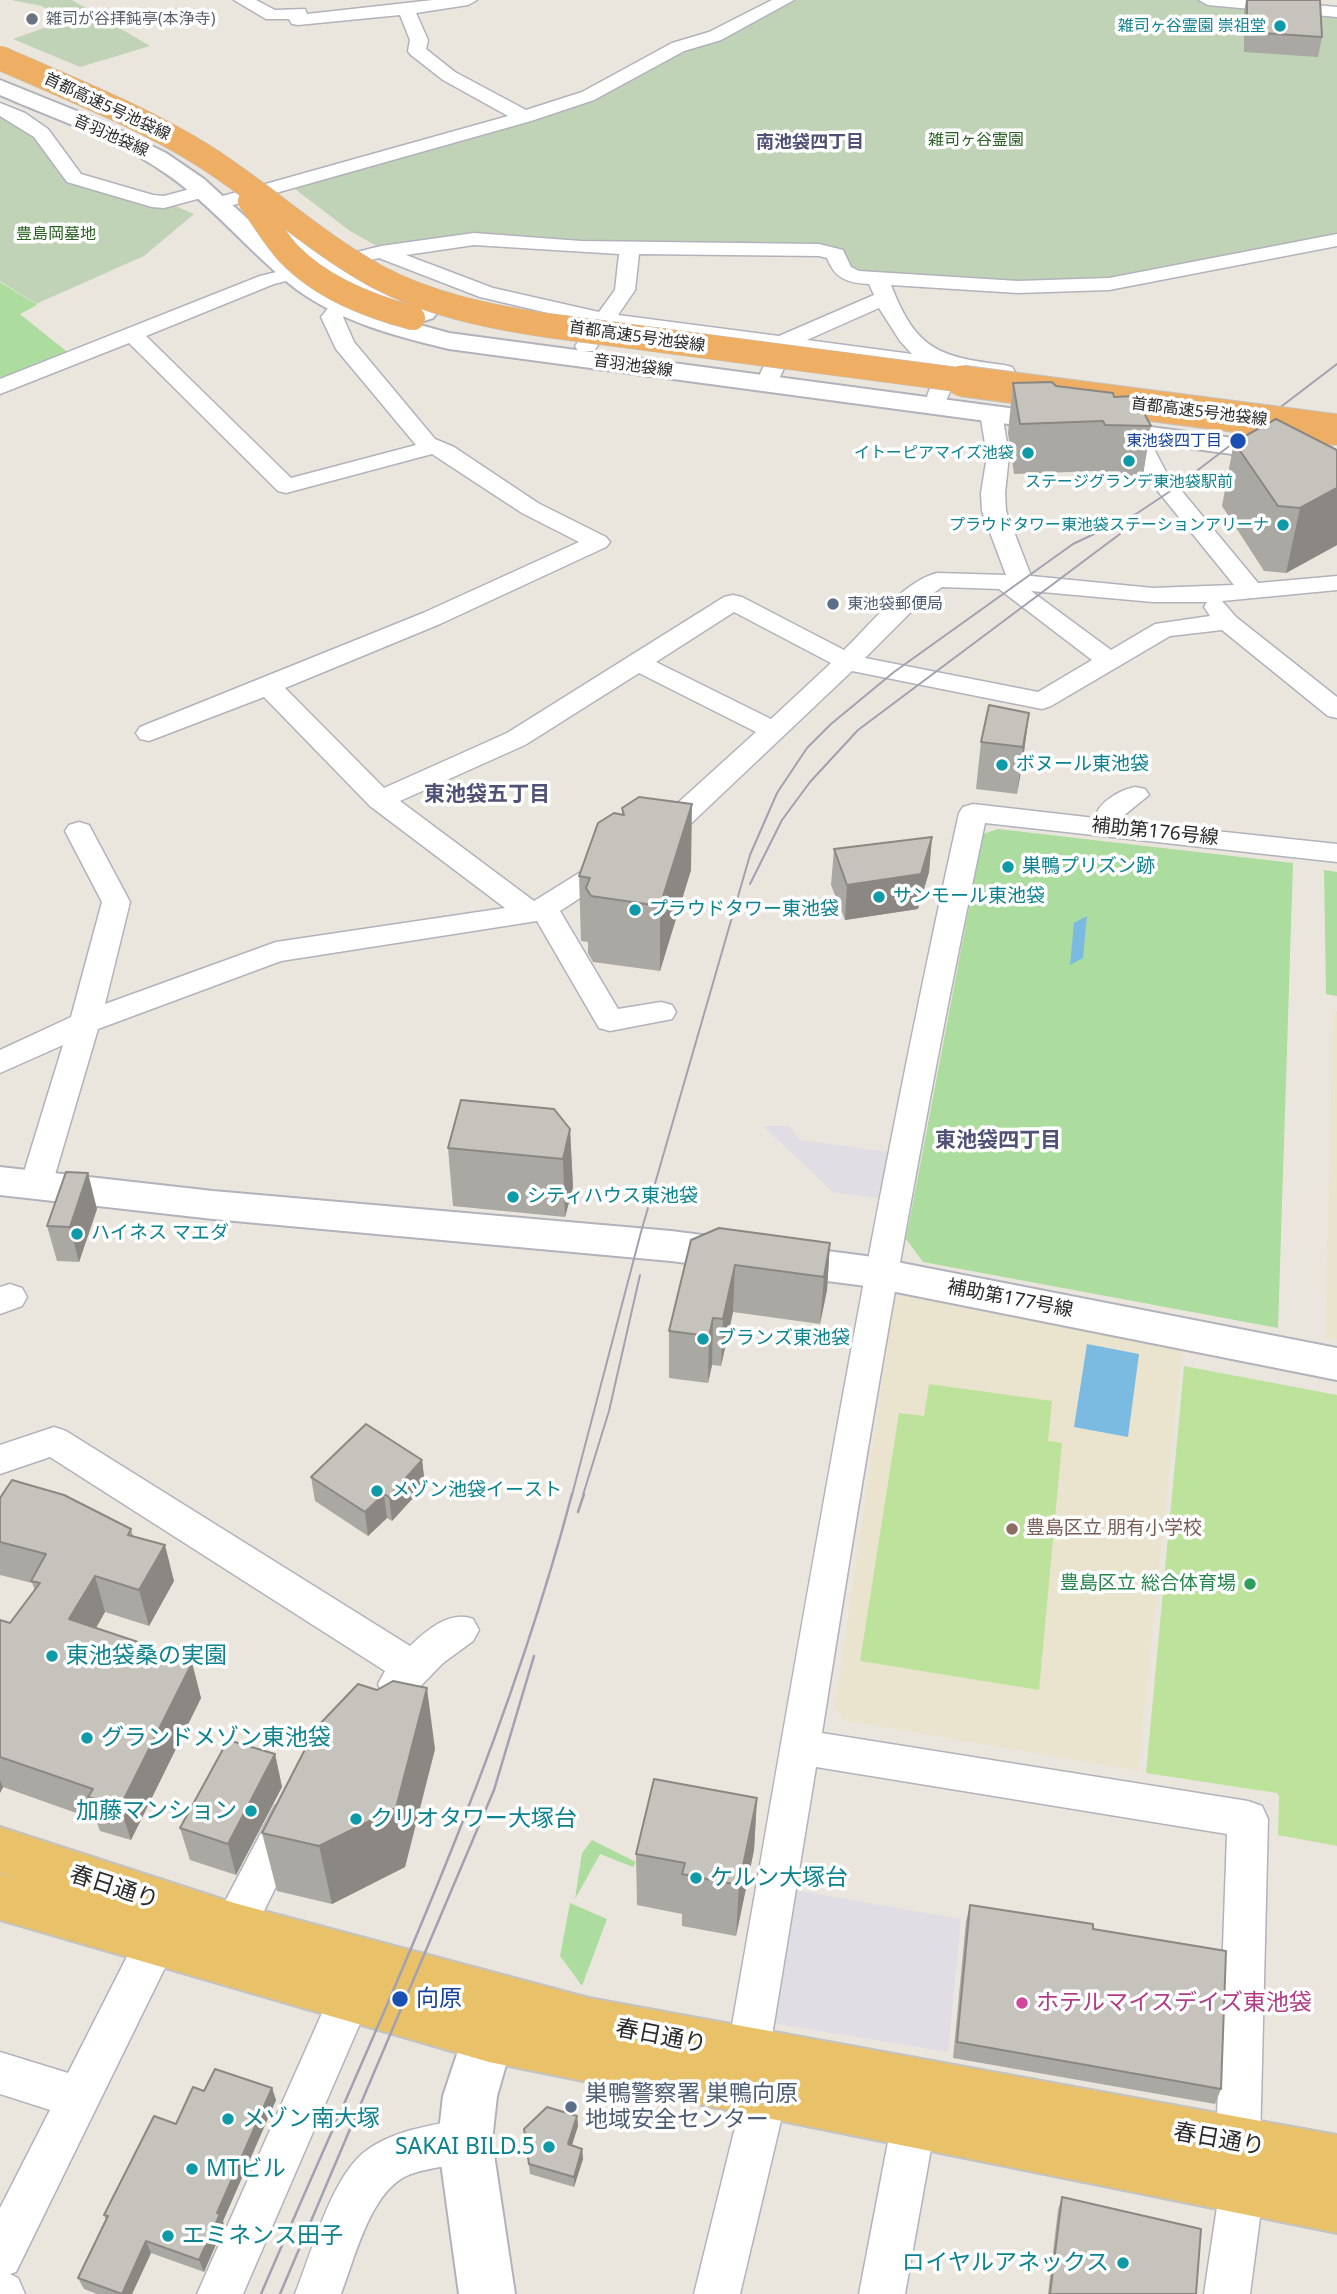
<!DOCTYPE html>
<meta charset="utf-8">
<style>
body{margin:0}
canvas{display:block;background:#ebe6dd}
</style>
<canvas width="1337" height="2294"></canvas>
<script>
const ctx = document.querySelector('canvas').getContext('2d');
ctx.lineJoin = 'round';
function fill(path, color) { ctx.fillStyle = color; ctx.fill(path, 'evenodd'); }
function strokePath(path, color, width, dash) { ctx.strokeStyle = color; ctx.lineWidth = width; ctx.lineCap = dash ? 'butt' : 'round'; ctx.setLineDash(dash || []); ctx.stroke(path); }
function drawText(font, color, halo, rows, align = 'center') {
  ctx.font = font + ' "Noto Sans","Noto Sans JP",sans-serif'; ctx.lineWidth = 7; ctx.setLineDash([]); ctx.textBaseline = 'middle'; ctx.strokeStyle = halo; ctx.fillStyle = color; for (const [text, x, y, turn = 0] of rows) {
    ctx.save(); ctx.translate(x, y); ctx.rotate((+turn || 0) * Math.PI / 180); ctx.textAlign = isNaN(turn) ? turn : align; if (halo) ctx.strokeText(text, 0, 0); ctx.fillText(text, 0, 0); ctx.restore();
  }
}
const industrial = new Path2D(`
 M763 1126H789L800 1140 888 1152 878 1198 834 1193Z
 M789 1889 961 1919 948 2052 772 2023Z`);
const education = new Path2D(`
 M1333 1010 1337 1011V1340L1325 1338Z
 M905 1295 1182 1350 1138 1771 843 1720 835 1708 894 1299Z`);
const green = new Path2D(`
 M0 282 37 305 20 314 71 355 0 383Z
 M998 829 1293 863 1278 1328 923 1262 906 1239 983 834Z
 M1324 870 1337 872V996L1326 994Z
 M592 1840 636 1862 633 1867 600 1854 575 1899 582 1853Z
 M570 1903 607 1919 582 1986 560 1956Z`);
const cemetery = new Path2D(`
 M11 0H72L150 46 80 67 13 39 63 21 42 6Z
 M788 0H1204L1202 4 1337 18V237L1146 275 1047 283 853 272 837 248 823 247 575 245 471 237 382 249 350 231 291 186 588 96Z
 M0 113 35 135 70 180 171 204 194 214 144 256 36 304 0 281Z`);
const pitch = new Path2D(`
 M1184 1366 1337 1395V1846L1278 1835 1279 1797 1277 1793 1146 1773Z
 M929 1384 1052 1401 1048 1441 1062 1443 1039 1690 860 1661 899 1413 924 1416Z`);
const water = new Path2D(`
 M1087 916 1083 958 1070 965 1074 923Z
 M1087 1344 1139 1354 1128 1437 1074 1427Z`);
const minor = new Path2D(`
 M234 0H256L275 10 305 9 307 14 433 0H477L468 5 416 13 428 40 426 49 455 72 526 110 582 92 672 43 709 32 772 0H794L721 40 684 51 594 100 531 121 219 209 212 207 209 203 212 199 508 116 443 80 411 55 408 51 410 40 400 15 298 25 292 24 289 19H266Z
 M1199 0H1263L1337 7V17L1208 5Z
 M0 103 25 113 48 129 81 174 153 195 164 196 205 185 215 191 212 195 164 208 152 207 67 182 34 137 0 116Z
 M474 233 581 241 819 244 843 250 851 267 859 271 1018 281 1109 278 1337 234V246L1109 290 1018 293 891 285C916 350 939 357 1004 365L1012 367 1015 372 1012 377 1004 379 958 373 946 401H930L927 396 937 370 792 351 779 379H763L760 374 772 348 610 327 594 351H578L575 346 591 323 480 297 379 258 274 284 146 336 291 478 416 445 336 349 321 317 333 302H347L350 306 343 317 354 342 435 439 454 447 538 503 606 537 610 542 606 547 440 624 285 688 384 788 507 733 724 597 733 595 742 597 844 650C869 626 904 581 937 573L1006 575 982 511 981 493 987 456 980 413 983 408H999L1002 413 1009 456 1005 493 1006 511 1031 576 1153 588 1234 585 1148 479 1124 433 1127 428H1143L1166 472 1258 583 1337 576V590L1222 601 1236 617 1337 697V718L1328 716 1222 630 1170 636 1051 706 1042 709 852 671 682 832C670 840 663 845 649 841L645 835 649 829 756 732 639 673 525 745 400 801 534 901 605 857 615 854 625 857 629 863 625 869 560 911 618 1009 661 1002 672 1005 676 1012 672 1019 610 1031 599 1028 537 921 281 961 98 1029 52 1185 47 1193 36 1197 25 1193 20 1185 63 1045 0 1073V1050L71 1017 102 902 65 831 69 825 79 822 89 825 130 902 105 1004 276 942 505 908 370 806 264 697 149 741 140 739 136 733 140 727 423 613 579 542 522 513 432 454 286 493 278 491 129 343 0 394V379L260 276 381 246ZM474 245 619 254 615 290 599 312 493 288 406 255ZM639 254 819 256 827 258C835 279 848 283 869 284L874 295 779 336 618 315 635 290ZM879 308 900 341 912 354 807 340ZM942 587 999 589 1092 660 1038 692 865 658 922 601ZM1031 591 1153 602H1207L1204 607 1210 616 1155 624 1111 650ZM734 612 831 663 771 719 656 662Z
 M1135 787 1145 789 1149 795 1122 817V821L1337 844V862L985 823C921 1125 870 1428 822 1733L1248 1801 1262 1806 1268 1819 1260 2144 1254 2160 1238 2166 1222 2160 1216 2144 1227 1834 816 1767 769 2054 763 2069 748 2075 733 2069 727 2054C800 1639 868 1224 959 813L963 807 973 804 1095 818C1098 802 1120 790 1135 787Z
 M10 1284 22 1288 27 1297 22 1306 0 1314V1287Z
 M54 1427 66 1431 410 1646C427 1630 450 1610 473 1619L479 1630 473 1641 443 1663 411 1696 397 1701 383 1696 378 1684 385 1671 50 1457 0 1474V1445Z
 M289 1801 303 1806 309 1819 303 1832 249 1941 234 1946 219 1941 213 1927 219 1913 275 1806Z
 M156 1923 171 1929 177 1943 16 2272 10 2274 18 2278 25 2294H0V2208L50 2110 0 2094V2052L68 2073 141 1929Z
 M350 1978 365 1984 371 1998 243 2294H197L335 1984Z
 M766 2070 781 2076 788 2091 740 2294H694L744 2091 751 2076Z
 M914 2099 929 2106 936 2121 905 2294H859L892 2121 899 2106Z
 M465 2119 481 2125 487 2141 481 2157C458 2166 434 2166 411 2174 371 2188 355 2258 341 2294H295C312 2253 331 2176 367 2150 395 2130 432 2125 465 2119Z
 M1242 2165 1258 2171 1264 2187 1250 2294H1204L1220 2187 1226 2171Z`);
const tertiary = new Path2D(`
 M0 1167 213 1191 671 1231 866 1256 1337 1348V1380L866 1286 671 1261 213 1219 0 1195Z
 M496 1984 514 1991 522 2009 497 2096 492 2141 515 2294H459L438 2141 443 2096 478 1991Z`);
const secondary = new Path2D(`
 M0 80 99 120 166 153 204 179 298 265 331 290 384 315 449 333 1337 452V468L449 349C395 336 341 322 296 289 251 254 215 208 168 175 117 139 57 120 0 95Z
 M252 196 260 198C314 243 368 281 433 308L437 313 433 318 424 321 415 318C350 291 297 253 244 208L240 203 244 198Z`);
const trunk = new Path2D(`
 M0 1827 234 1903 589 1998 1337 2135V2233L489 2062 0 1920V1874L19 1879 0 1873Z`);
const tramFar1 = new Path2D(`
 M750 884 782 820 810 782 858 730 1140 519
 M572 1495 641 1232 750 855 777 793 807 748 831 724 894 672 1073 544 1136 514 1169 492 1337 364
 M583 1495 609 1411 640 1275`);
const tram = new Path2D(`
 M578 1512 584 1494
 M261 2294C374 2031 499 1771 572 1494
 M280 2294 494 1790 534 1656`);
const motorwayBridgeFar1 = new Path2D(`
 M0 58C68 88 138 115 201 154 262 192 314 242 376 276 428 304 486 316 544 325L976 382
 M250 201C263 218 274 238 289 254 322 288 368 306 413 318`);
const motorwayBridge = new Path2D(`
 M962 381 1337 430`);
const wall = new Path2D(`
 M1246 0H1320L1322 37 1318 57 1244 52V12Z
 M1013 383 1056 386 1114 397 1151 426 1143 476 1098 475 1096 471 1014 474 1008 433Z
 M1234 442 1337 450V545L1286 573 1264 571 1222 506Z
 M1029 713 1023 760 1017 794 976 789 981 742Z
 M622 808 691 870 660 971 593 962 588 953V942L581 941 579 876 622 815Z
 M932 837 929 872 918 909 845 920 831 885 834 849Z
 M570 1129 573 1187 565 1217 453 1206 448 1148Z
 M97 1209 79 1262 57 1261 47 1226Z
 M691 1240 830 1243 827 1290 820 1324 733 1312 721 1366 712 1365 708 1383 669 1378V1331Z
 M422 1460 425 1485 392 1521 387 1518 368 1536 315 1501 311 1477Z
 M0 1498 131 1529 133 1536 174 1581 149 1626 105 1612 96 1628 156 1648 158 1654 192 1663 201 1698 131 1840 100 1831 96 1820 3 1787 0 1793V1620L10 1623 35 1590 32 1583 0 1575Z
 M377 1690 435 1749 405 1867 332 1904 277 1891 262 1833Z
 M275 1754 282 1787 236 1875 190 1860 180 1828Z
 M757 1798 754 1850 736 1936 682 1926V1914L637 1905 636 1854Z
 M970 1905 1093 1929 1221 2089 1215 2104 953 2058 966 1921Z
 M272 2088 276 2100 223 2221 224 2226 204 2272 151 2253 132 2294H97L84 2289 78 2278 106 2220 104 2215 176 2124 204 2091Z
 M577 2116 578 2126 572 2145 582 2149 583 2159 574 2187 530 2174 524 2129Z
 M1062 2197 1196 2294H1048L1058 2210Z`);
const shadedWall = new Path2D(`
 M1337 488V545L1286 573 1300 508Z
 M1029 713 1023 760 1017 794 1023 747Z
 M692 804 691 870 660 971V906Z
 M932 837 929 872 918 909 845 920 847 885Z
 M570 1129 573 1187 565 1217 563 1159Z
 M88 1173 97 1209 79 1262 70 1227Z
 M830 1243 827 1290 820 1324 824 1277Z
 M735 1265 733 1312 721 1366 723 1319Z
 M713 1318 712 1365 708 1383 709 1336Z
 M422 1460 425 1485 392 1521 389 1497Z
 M384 1494 387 1518 368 1536 365 1512Z
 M165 1545 174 1581 149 1626 139 1590Z
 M95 1576 105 1612 81 1654 69 1619Z
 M192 1663 201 1698 131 1840 120 1807Z
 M427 1688 435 1749 405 1867 332 1904 319 1846Z
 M275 1754 282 1787 236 1875 228 1844Z
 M0 1780 3 1787 0 1793Z
 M757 1798 754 1850 736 1936 739 1885Z
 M272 2088 276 2100 223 2221 224 2226 204 2272 199 2260 217 2213Z
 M577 2116 578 2126 569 2154 568 2144Z
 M582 2149 583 2159 574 2187V2177Z
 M146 2241 151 2253 132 2294H122Z`);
const building = new Path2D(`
 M1247 0H1320L1322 37 1247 32Z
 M1052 382 1056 386 1113 393 1114 397 1135 396 1151 426 1105 425 1103 421 1020 424 1013 383Z
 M1276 419 1337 450V488L1300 508 1278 506 1234 442Z
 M989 705 1029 713 1023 747 981 742Z
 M639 797 692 804 660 906 591 896 586 888 590 878 579 876 598 823 614 813 624 815 622 808Z
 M932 837 921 874 847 885 834 849Z
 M461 1100 554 1109 570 1129 563 1159 448 1148Z
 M66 1172 88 1173 70 1227 47 1226Z
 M719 1228 830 1243 824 1277 735 1265 723 1319 713 1318 709 1336 669 1331 691 1240Z
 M366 1424 422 1460 389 1497 384 1494 365 1512 311 1477Z
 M12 1480 64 1495 131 1529 128 1535 165 1545 139 1590 95 1576 69 1619 156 1648 153 1653 192 1663 120 1807 88 1797 93 1789 0 1757V1620L10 1623 40 1583 31 1581 46 1554 0 1542V1498Z
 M393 1681 427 1688 396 1808 319 1846 262 1833 316 1728 358 1684 377 1690Z
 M228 1740 275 1754 228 1844 180 1828Z
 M654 1779 757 1798 739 1885 682 1874 685 1863 636 1854Z
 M970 1905 1093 1924V1929L1226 1951 1221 2089 957 2042Z
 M215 2069 272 2088 217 2213 220 2214 199 2260 146 2241 122 2294 78 2278 108 2216 104 2215 154 2116 176 2124 193 2087 204 2091Z
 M547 2107 577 2116 568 2144 582 2149 574 2177 529 2164 524 2129Z
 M1062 2197 1201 2229 1196 2294H1050Z`);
const markers = [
 [32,19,7,"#6b7280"],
 [1280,26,7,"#0f9aa8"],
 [1238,441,9,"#1a4fb4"],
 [1028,453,7,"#0f9aa8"],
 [1129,461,7,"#0f9aa8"],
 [1283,525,7,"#0f9aa8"],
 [833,604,7,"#5c6f8a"],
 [1002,765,7,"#0f9aa8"],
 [1008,867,7,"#0f9aa8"],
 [879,897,7,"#0f9aa8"],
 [635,910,7,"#0f9aa8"],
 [513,1197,7,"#0f9aa8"],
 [77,1234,7,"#0f9aa8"],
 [703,1339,7,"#0f9aa8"],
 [377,1491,7,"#0f9aa8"],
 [1012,1529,7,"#8d6e63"],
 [1250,1584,7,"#2e9e5b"],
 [52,1656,7,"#0f9aa8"],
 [87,1738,7,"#0f9aa8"],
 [251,1811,7,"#0f9aa8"],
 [356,1819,7,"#0f9aa8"],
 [696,1878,7,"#0f9aa8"],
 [400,1999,9,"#1a4fb4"],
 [1022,2003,7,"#d1479c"],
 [571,2107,7,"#5c6f8a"],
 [228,2119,7,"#0f9aa8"],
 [549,2147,7,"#0f9aa8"],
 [192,2169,7,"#0f9aa8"],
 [168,2236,7,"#0f9aa8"],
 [1123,2263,7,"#0f9aa8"]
];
const farWorshipnames = [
 ["雑司が谷拝鈍亭(本浄寺)",46,19]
];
const farCulturenames = [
 ["雑司ヶ谷霊園 崇祖堂",1266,26],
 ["イトーピアマイズ池袋",1014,453],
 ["ステージグランデ東池袋駅前",1129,482,"center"],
 ["プラウドタワー東池袋ステーションアリーナ",1269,525]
];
const farStreetnames = [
 ["首都高速5号池袋線",107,107,25],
 ["音羽池袋線",111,136,24],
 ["首都高速5号池袋線",637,337,8],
 ["音羽池袋線",633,366,8],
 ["首都高速5号池袋線",1199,412,7]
];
const farParknames = [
 ["雑司ヶ谷霊園",976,140],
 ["豊島岡墓地",56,234]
];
const farTransitnames = [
 ["東池袋四丁目",1222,441]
];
const farServicenames = [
 ["東池袋郵便局",847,604]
];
const farNeighbourhoodnames = [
 ["南池袋四丁目",810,143]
];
const cultureNames = [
 ["ボヌール東池袋",1016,765],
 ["巣鴨プリズン跡",1022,867],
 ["サンモール東池袋",893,897],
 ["プラウドタワー東池袋",649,910],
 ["シティハウス東池袋",527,1197],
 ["ハイネス マエダ",91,1234],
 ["ブランズ東池袋",717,1339],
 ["メゾン池袋イースト",391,1491]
];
const streetNames = [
 ["補助第176号線",1155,832,6],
 ["補助第177号線",1010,1299,11]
];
const educationNames = [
 ["豊島区立 朋有小学校",1026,1529]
];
const leisureNames = [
 ["豊島区立 総合体育場",1236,1584]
];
const neighbourhoodNames = [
 ["東池袋五丁目",487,795],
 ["東池袋四丁目",998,1141]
];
const nearCulturenames = [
 ["東池袋桑の実園",66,1656],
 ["グランドメゾン東池袋",101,1738],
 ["加藤マンション",237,1811,"right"],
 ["クリオタワー大塚台",370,1819],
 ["ケルン大塚台",710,1878],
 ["メゾン南大塚",242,2119],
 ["SAKAI BILD.5",535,2147,"right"],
 ["MTビル",206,2169],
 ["エミネンス田子",182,2236],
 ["ロイヤルアネックス",1109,2263,"right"]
];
const nearStreetnames = [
 ["春日通り",114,1888,18],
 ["春日通り",661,2037,11],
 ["春日通り",1219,2140,10]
];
const nearTransitnames = [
 ["向原",416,1999]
];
const nearHotelnames = [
 ["ホテルマイスデイズ東池袋",1036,2003]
];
const nearServicenames = [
 ["巣鴨警察署 巣鴨向原",585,2094],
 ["地域安全センター",585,2120]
];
fill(industrial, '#e0dde4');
fill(education, '#eae4cf');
fill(green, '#addc9f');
fill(cemetery, '#c1d3b6');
fill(pitch, '#bde29c');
fill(water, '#7bbbe2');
strokePath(minor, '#b1b2bc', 3);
strokePath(tertiary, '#b1b2bc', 4);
strokePath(secondary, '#b1b2bc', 4);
strokePath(trunk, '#c3c3c3', 4);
fill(minor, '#fff');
fill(tertiary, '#fff');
fill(secondary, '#fff');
fill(trunk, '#e8c168');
strokePath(tramFar1, '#a1a1b2', 2);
strokePath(tram, '#a1a1b2', 2.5);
strokePath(motorwayBridgeFar1, '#c3c3c3', 25, []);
strokePath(motorwayBridge, '#c3c3c3', 33, []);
strokePath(motorwayBridgeFar1, '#eeaf65', 24);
strokePath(motorwayBridge, '#eeaf65', 31);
fill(wall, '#aaa8a3');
fill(shadedWall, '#8b8884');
fill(building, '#c6c3bd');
strokePath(building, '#8b8884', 2);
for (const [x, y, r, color] of markers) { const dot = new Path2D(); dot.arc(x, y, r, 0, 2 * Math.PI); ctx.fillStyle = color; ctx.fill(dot); strokePath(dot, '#fff', 2.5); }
drawText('16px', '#5b616d', '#fff', farWorshipnames, 'left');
drawText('16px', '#0d838f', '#fff', farCulturenames, 'right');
drawText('16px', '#2a2a2a', '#fff', farStreetnames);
drawText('16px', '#276021', '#fff', farParknames);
drawText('16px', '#164399', '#fff', farTransitnames, 'right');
drawText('16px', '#4e5e75', '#fff', farServicenames, 'left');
drawText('bold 18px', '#4f5276', '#fff', farNeighbourhoodnames);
drawText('19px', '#0d838f', '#fff', cultureNames, 'left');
drawText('19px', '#2a2a2a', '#fff', streetNames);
drawText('19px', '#785e54', '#fff', educationNames, 'left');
drawText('19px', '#27864d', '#fff', leisureNames, 'right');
drawText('bold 21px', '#4f5276', '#fff', neighbourhoodNames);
drawText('23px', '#0d838f', '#fff', nearCulturenames, 'left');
drawText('23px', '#2a2a2a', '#fff', nearStreetnames);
drawText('23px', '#164399', '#fff', nearTransitnames, 'left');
drawText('23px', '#b23c85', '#fff', nearHotelnames, 'left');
drawText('23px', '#4e5e75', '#fff', nearServicenames, 'left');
</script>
